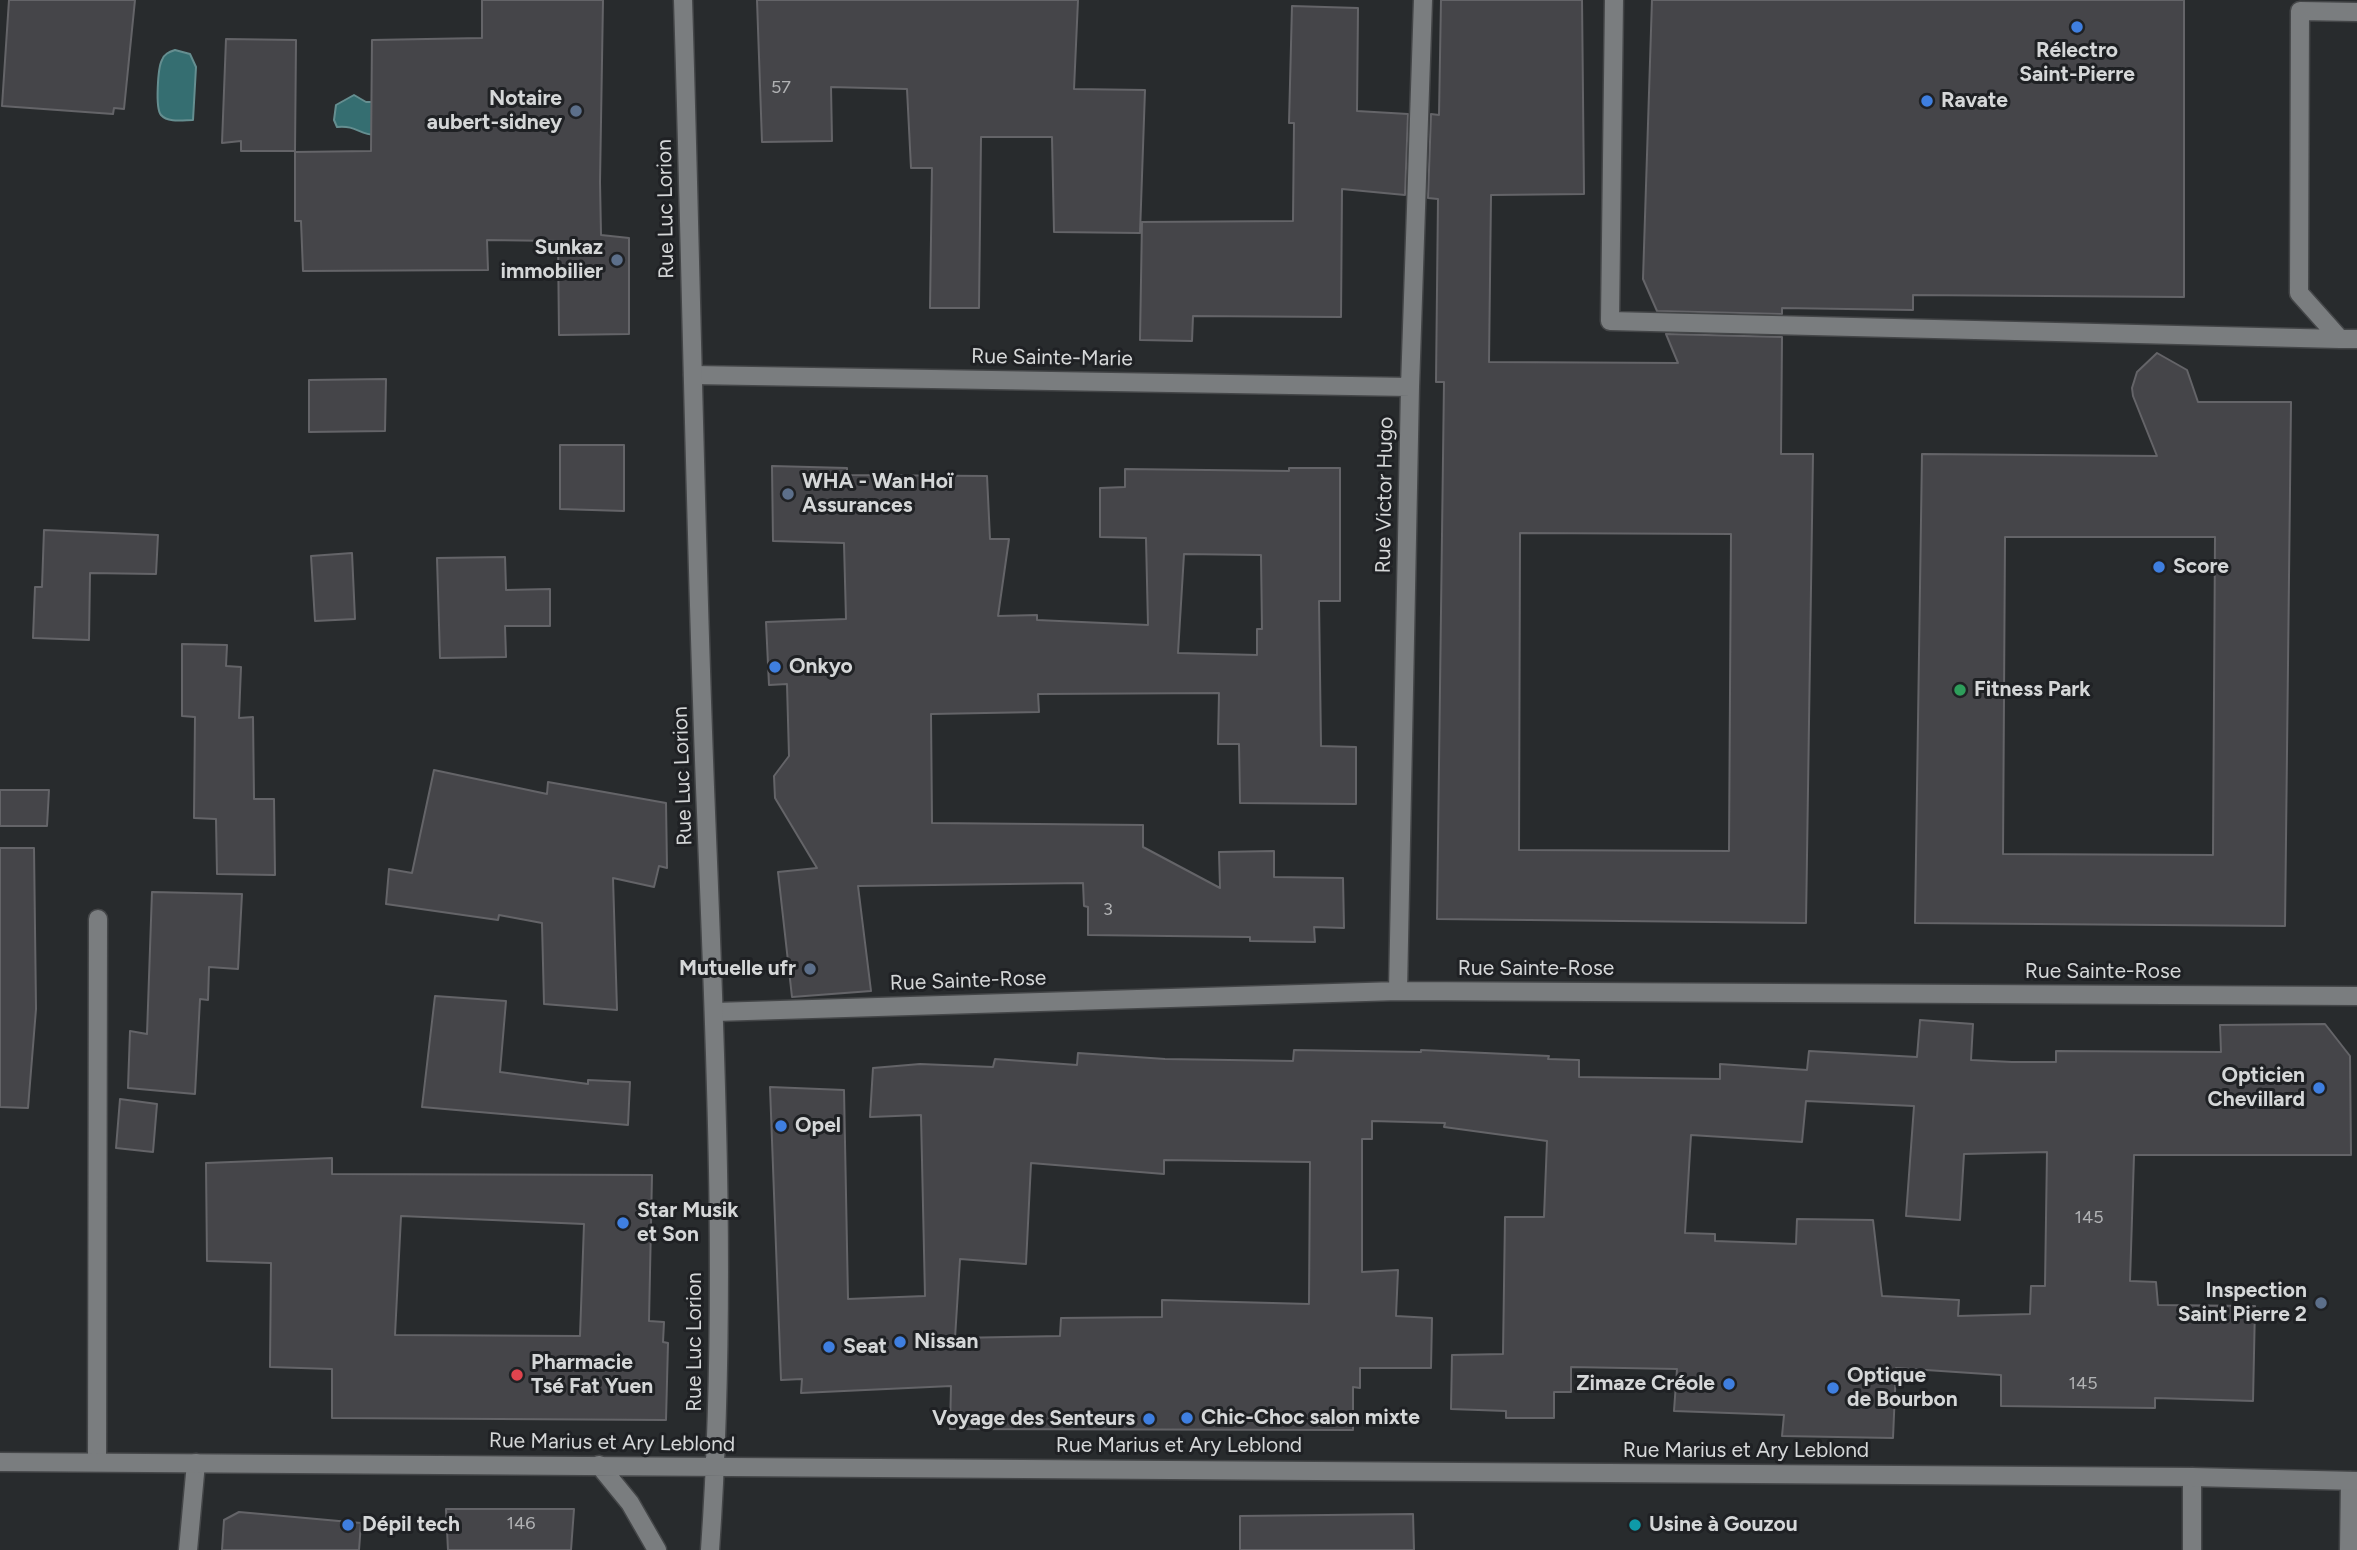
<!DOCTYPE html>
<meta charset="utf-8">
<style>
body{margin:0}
canvas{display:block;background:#282b2d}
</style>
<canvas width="2357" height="1550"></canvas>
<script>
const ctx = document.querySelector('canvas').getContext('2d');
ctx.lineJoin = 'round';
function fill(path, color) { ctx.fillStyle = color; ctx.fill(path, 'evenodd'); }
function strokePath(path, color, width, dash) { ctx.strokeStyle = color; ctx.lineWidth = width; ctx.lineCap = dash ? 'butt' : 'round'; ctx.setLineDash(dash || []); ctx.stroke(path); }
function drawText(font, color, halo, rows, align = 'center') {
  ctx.font = font + ' Figtree,sans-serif'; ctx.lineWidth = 6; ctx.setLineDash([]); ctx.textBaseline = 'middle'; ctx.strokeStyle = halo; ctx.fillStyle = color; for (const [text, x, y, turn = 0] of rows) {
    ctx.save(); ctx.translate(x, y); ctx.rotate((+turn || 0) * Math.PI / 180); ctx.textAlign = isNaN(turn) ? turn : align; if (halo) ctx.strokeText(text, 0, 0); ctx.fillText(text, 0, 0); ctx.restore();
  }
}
const water = new Path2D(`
 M175 50 190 54 196 67 193 120C184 120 168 123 161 115 155 108 158 67 162 60 164 54 169 52 175 50Z
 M354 95 366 102H390L375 135C359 135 357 125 337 127L334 120 336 105Z`);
const building = new Path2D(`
 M9 0H135L124 109 114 108 113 114 2 106Z
 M482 0H603L600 182 601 235 629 238V334L559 335 558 241 487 240 488 270 303 271 301 221H295V152L371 151 372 40 482 38Z
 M757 0H1078L1074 89 1145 90 1140 233 1054 232 1052 137H981L979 308H930L932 168H911L907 89 831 87 832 141 762 142Z
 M1441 0H1582L1584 194 1491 195 1489 362 1678 363 1666 334 1782 337 1781 454H1813L1806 923 1437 919 1444 382H1436L1438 199 1428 198 1431 114 1439 115ZM1520 533 1731 534 1729 851 1519 850Z
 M1652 0H2184V297L1913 295V310L1782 308V314L1657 311 1643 279Z
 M1292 6 1358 8 1357 111 1408 114 1405 195 1342 189 1341 317 1193 316 1192 341 1140 340 1142 222 1293 221 1294 123H1289Z
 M226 39 296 40 295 151H241V141L222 143Z
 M2157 353 2187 370 2198 402H2291L2285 926 1915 923 1922 454 2157 456 2133 396 2132 388 2137 372ZM2005 537H2215L2213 855 2003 854Z
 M386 379 385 431 309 432V380Z
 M560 445H624V511L560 509Z
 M772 466 847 468V475L987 476 990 539H1009L998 616 1037 615V620L1148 625 1146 538 1100 537V488L1125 487V469L1289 471V468H1340V601H1319L1321 746 1356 747V804L1240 803 1239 744H1218L1219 693 1038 694 1039 712 931 714 932 823 1143 825V847L1220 888 1219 852 1274 851V877L1343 878 1344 928 1314 927 1315 942 1250 941V937L1088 935V907L1084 906 1083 883 858 886 871 991 792 997 778 872 817 868 775 798 774 776 789 756 787 684 769 685 766 622 846 619 844 543 773 541ZM1184 554 1261 555 1262 629H1257V655L1178 653Z
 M44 530 158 535 156 574 90 573 89 640 33 638 35 587H42Z
 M352 553 355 619 315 621 311 556Z
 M505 557 506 590 550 589V626H505L506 657 440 658 437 558Z
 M182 644 227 645 226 666 241 667 239 718 253 717 254 799H274L275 875 217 874 216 819 194 818 195 717 182 716Z
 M434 770 547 794 548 782 666 803 667 868 659 866 654 887 613 878 617 1010 544 1004 542 923 499 915 498 920 386 904 389 869 412 873Z
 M0 790H49L47 826H0Z
 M0 848H34L36 1009 28 1108 0 1107Z
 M152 892 242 894 238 969 209 967 208 1000 200 999 195 1094 128 1088 130 1031 147 1034Z
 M435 996 506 1001 500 1072 588 1084V1080L630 1082 628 1125 422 1107Z
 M1920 1020 1973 1024 1971 1060 2012 1062H2056V1051L2221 1052 2220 1025 2325 1024 2350 1056 2351 1155H2134L2130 1281 2156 1282 2158 1305 2255 1306 2253 1401 2155 1398V1408L2001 1406V1375L1896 1368 1893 1438 1782 1436 1784 1415 1674 1411 1677 1369 1571 1367V1392H1554V1418H1506V1411L1451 1409 1452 1355 1503 1354 1505 1217H1544L1547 1141 1444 1127 1445 1123 1372 1121V1139H1362V1272L1398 1270 1396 1316 1432 1318 1431 1368H1360V1388L1353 1387V1430L950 1429 951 1386 801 1393 802 1379 781 1380 770 1087 844 1090 848 1299 925 1296 921 1115 870 1117 873 1068 920 1064 993 1067 995 1059 1077 1065 1078 1053 1165 1059 1293 1061 1294 1050 1421 1052V1050L1549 1056 1548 1059 1579 1060V1077L1720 1079V1064L1807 1070 1809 1051 1917 1057ZM1806 1101 1914 1106 1906 1216 1960 1220 1964 1154 2047 1152 2045 1286H2031L2030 1314 1958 1316 1959 1300 1882 1296 1873 1220 1797 1219 1796 1244 1715 1241V1234L1685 1233 1691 1135 1802 1142ZM1164 1160 1310 1162 1309 1304 1162 1300V1317L1061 1318 1060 1336 955 1338 960 1259 1026 1264 1031 1163 1164 1174Z
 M120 1099 157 1104 153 1152 116 1148Z
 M332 1158V1174L652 1175 649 1321 664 1322 663 1342 668 1343 666 1420 332 1418V1369L270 1367 271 1263 207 1261 206 1163ZM401 1216 584 1224 580 1336 395 1335Z
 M446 1509H574L571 1550H448Z
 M239 1512 361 1523 359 1550H222L224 1520Z
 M1413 1514 1414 1550H1240V1516Z`);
const service = new Path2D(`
 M1614 0 1610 321 2340 339
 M2357 12 2300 11 2299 293 2340 339H2357
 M97 1462 98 919
 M2192 1550V1477
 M2349 1550 2350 1481`);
const minor = new Path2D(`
 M693 375 1410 387
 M1398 991 1410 387 1423 0
 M715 1012 1398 991 2357 996
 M188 1550 196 1463`);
const tertiary = new Path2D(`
 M683 0C691 262 695 525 705 787 715 1041 728 1296 710 1550
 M0 1462 2192 1477 2357 1481
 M599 1465 630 1503 657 1550`);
const markers = [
 [2077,27,7,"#3f7fe0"],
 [1927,101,7,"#3f7fe0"],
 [576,111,7,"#5c6f8a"],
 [617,260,7,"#5c6f8a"],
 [788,494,7,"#5c6f8a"],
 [2159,567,7,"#3f7fe0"],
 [775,667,7,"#3f7fe0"],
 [1960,690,7,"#2e9e5b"],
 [810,969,7,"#5c6f8a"],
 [2319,1088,7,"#3f7fe0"],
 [781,1126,7,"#3f7fe0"],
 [623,1223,7,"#3f7fe0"],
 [2321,1303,7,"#5c6f8a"],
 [900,1342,7,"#3f7fe0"],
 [829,1347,7,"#3f7fe0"],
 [517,1375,7,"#e0444e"],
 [1729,1384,7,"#3f7fe0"],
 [1833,1388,7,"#3f7fe0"],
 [1187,1418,7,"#3f7fe0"],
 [1149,1419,7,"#3f7fe0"],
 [348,1525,7,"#3f7fe0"],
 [1635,1525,7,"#0f9aa8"]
];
const numberNames = [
 ["57",781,88],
 ["3",1108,910],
 ["145",2089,1218],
 ["145",2083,1384],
 ["146",521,1524]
];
const poiNames = [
 ["Rélectro",2077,51,"center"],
 ["Saint-Pierre",2077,75,"center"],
 ["Notaire",562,99,"right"],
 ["aubert-sidney",562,123,"right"],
 ["Ravate",1941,101],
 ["Sunkaz",603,248,"right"],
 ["immobilier",603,272,"right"],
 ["WHA - Wan Hoï",802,482],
 ["Assurances",802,506],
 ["Score",2173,567],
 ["Onkyo",789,667],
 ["Fitness Park",1974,690],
 ["Mutuelle ufr",796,969,"right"],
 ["Opticien",2305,1076,"right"],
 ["Chevillard",2305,1100,"right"],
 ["Opel",795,1126],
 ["Star Musik",637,1211],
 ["et Son",637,1235],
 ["Inspection",2307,1291,"right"],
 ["Saint Pierre 2",2307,1315,"right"],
 ["Nissan",914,1342],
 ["Seat",843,1347],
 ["Pharmacie",531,1363],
 ["Tsé Fat Yuen",531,1387],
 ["Optique",1847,1376],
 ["de Bourbon",1847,1400],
 ["Zimaze Créole",1715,1384,"right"],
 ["Chic-Choc salon mixte",1201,1418],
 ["Voyage des Senteurs",1135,1419,"right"],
 ["Dépil tech",362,1525],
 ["Usine à Gouzou",1649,1525]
];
const streetNames = [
 ["Rue Luc Lorion",666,209,-91],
 ["Rue Sainte-Marie",1052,358,1],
 ["Rue Victor Hugo",1385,495,-89],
 ["Rue Luc Lorion",683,776,-92],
 ["Rue Sainte-Rose",1536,969],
 ["Rue Sainte-Rose",2103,972],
 ["Rue Sainte-Rose",968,981,-2],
 ["Rue Luc Lorion",695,1342,-90],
 ["Rue Marius et Ary Leblond",612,1443,1],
 ["Rue Marius et Ary Leblond",1179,1446],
 ["Rue Marius et Ary Leblond",1746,1451]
];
fill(water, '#356e71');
strokePath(water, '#658e90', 2);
fill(building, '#454549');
strokePath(building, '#646468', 2);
strokePath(service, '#444648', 21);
strokePath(minor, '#444648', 21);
strokePath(tertiary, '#444648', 21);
strokePath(service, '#7a7d7f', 18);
strokePath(minor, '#7a7d7f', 18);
strokePath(tertiary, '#7a7d7f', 18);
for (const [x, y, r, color] of markers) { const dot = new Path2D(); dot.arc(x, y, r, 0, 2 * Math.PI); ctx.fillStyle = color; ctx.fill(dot); strokePath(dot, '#1f2124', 2.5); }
drawText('18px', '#b1b2b4', null, numberNames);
drawText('bold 21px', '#d5d7d8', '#1f2124', poiNames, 'left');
drawText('21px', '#d5d7d8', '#1f2124', streetNames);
</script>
